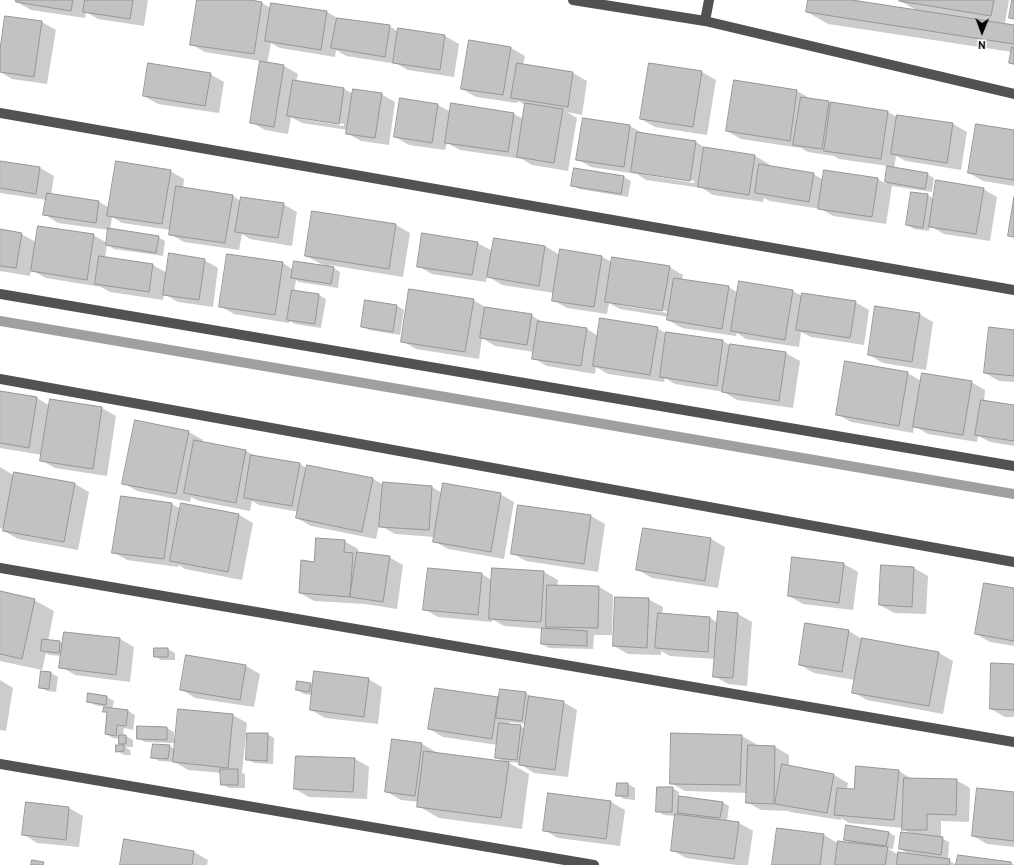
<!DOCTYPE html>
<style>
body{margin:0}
#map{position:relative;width:1014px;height:865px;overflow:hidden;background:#fff;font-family:Overpass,sans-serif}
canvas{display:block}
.north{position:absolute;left:962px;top:12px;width:40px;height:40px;-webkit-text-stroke:3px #fff;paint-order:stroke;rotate:181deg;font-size:11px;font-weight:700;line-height:16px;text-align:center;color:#000}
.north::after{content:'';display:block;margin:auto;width:14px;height:18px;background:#000;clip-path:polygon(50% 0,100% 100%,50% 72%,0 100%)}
</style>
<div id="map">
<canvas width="1014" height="865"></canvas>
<div class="north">N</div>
</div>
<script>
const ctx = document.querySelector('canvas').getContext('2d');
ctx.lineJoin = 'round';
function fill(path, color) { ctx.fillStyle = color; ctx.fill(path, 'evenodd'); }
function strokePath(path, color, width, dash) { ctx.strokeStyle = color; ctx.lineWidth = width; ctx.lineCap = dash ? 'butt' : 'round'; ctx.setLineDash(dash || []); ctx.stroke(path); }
const shadow = new Path2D(`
 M17 0H148L144 26 98 19 86 12 85 18 31 10 17 2Z
 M198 0H244L262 3 271 8 327 12 339 19 389 26 399 32 445 36 459 44 454 77 408 70 397 64 346 56 336 50 335 57 280 48 271 43 267 64 284 66 298 74 296 82 344 89 354 94H381L395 102 389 145 361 141 347 133 348 130 302 123 291 117 288 134 265 130 251 122 261 61 205 52 191 44ZM302 117 344 124V126L302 119Z
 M809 0H846L918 11 900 1 901 0H1009L1005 23 1002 22 1005 25 1014 26V65L1010 63 1012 52 828 24 807 12Z
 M6 17 42 22 56 30 47 84 12 79 0 72V57Z
 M511 48 525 56 523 65 573 73 587 81 582 115 567 112 577 118 568 171 532 165 522 159 460 150 447 143 445 150 409 145 395 137 438 105 451 112 513 114 524 119 526 105 518 101 517 103 476 97 462 89Z
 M649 64 702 72 716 80 707 135 655 127 641 119Z
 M210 74 224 82 219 113 158 104 144 96Z
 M734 81 797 91 811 99 828 102 832 104V103L888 112 897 117 898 116 953 124 967 132 961 170 906 161 896 156 894 169 927 174 934 178 932 192 892 186 886 224 833 216 821 209 770 201 764 198 763 202 713 195 702 188 646 180 637 174 591 167 577 159 584 119 630 126 644 134 696 142 707 149 755 156 769 164 768 167 813 174 824 180 878 179 886 184 888 166 839 159 834 156 808 152 801 148 741 139 727 131ZM646 173 695 181 694 183 646 175Z
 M1014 131V186L983 181 969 173Z
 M0 162 40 168 54 176 51 195 99 202 110 208 170 171 184 179 183 188 233 196 241 201 283 204 297 212 292 246 250 239 242 234 239 250 184 242 170 234 171 230 122 223 112 217 110 230 158 237 165 241 163 256 114 249 107 245 105 258 153 265 167 273 204 260 218 268 213 307 178 302 164 294 163 300 110 292 101 287 46 278 31 270 30 276 0 271V230L21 234 36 242 93 235 107 243 109 230 58 223 44 214 47 200 0 193Z
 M624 177 631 181 628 197 579 189 572 185Z
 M983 189 997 197 990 241 944 234 930 226 929 231 914 229 907 225 928 195 934 199Z
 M396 225 410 233 403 277 329 265 340 272 338 288 299 282 296 280 294 291 319 295 326 299 321 328 295 324 290 321 289 323 234 314 220 306 228 255 283 263 294 270 325 266 306 256Z
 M477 243 493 251 545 246 560 255 602 257 612 262 669 267 683 275 682 280 729 287 738 293 793 291 802 296 855 302 869 310 864 345 811 337 801 332 799 347 746 339 737 333 736 336 682 328 668 320 669 317 620 309 609 303 607 314 567 308 553 300 554 293 502 285 487 276 486 282 432 274 418 266ZM619 303 667 311V313L619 305Z
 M473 300 487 308 531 315 544 323 587 329 598 336 657 328 667 334 723 341 731 346 786 353 800 361 793 408 737 400 724 392 675 384 665 378 664 382 608 374 596 367 595 374 547 366 533 358 534 352 495 346 482 338 479 359 416 349 402 341Z
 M397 306 404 310 400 335 369 330 362 326Z
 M919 314 933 322 926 370 883 363 869 355Z
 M1014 331V382L999 381 985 373Z
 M846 362 908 373 921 381 971 382 985 390 984 401 1014 406V446L990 442 978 436 977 442 928 434 914 426 913 433 851 422 837 414Z
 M0 392 37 398 50 406 51 400 102 408 116 416 107 476 55 468 41 460 42 455 0 448Z
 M189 432 203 440 202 443 246 451 256 456 300 464 308 469V466L373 479 384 485 432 487 442 493 500 494 514 502 504 559 448 549 434 541V537L395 534 379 525 376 539 311 526 297 518 299 512 259 505 252 501 250 511 199 501 191 497 190 502 137 491 123 483Z
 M0 467 15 476 75 484 89 492 78 550 18 539 4 531 5 529 0 528Z
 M121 497 172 504 181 509 182 504 239 515 253 523 242 580 185 569 179 565 178 567 127 560 113 552Z
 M591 516 605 524 598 572 526 561 512 553Z
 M711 539 725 547 718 588 652 578 638 570Z
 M344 541 358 549V553L389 557 403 565 397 609 365 604 314 601 300 593 315 563Z
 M844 564 858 572 853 610 803 604 789 596Z
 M914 568 928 576 926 614 894 613 880 605Z
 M544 572 558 580 557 586 599 587 613 595 612 635H594L593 649 549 648 542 644 543 629 504 626 492 619V622L438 617 424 609 482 574 493 581Z
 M1014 589V646L990 642 976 634Z
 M0 592 34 600 54 611 48 641 60 642 63 644 65 633 120 639 134 647 130 682 75 675 61 667 62 656 49 655 46 653 42 670 0 661Z
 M648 599 663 607 662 615 710 618 718 623 738 614 752 622 747 686 728 684 714 676 715 659 670 656 661 651V655L628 654 614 646Z
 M849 631 862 639 939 653 953 661 943 714 867 700 853 692 855 680 814 673 800 665Z
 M168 649 175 653V660H161L155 656Z
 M186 656 246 666 260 674 254 707 195 698 181 689Z
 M1014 665V717H1005L991 709Z
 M42 672 51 673 58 677 56 692 47 691 40 687Z
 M368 679 382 687 378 724 325 718 311 710 312 695 304 694 297 690 310 684 313 685Z
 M0 680 13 688 6 731 0 730Z
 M526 693 532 697 563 702 577 710 568 777 534 773 520 764 521 763 507 762 529 774 522 829 439 818 418 806 419 802 401 800 387 792 422 744 436 752V753L504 762 497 758 498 745 443 737 429 729 497 698 500 699ZM509 722 526 724 525 729 520 726 509 725Z
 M107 697 114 701 112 709 128 711 135 715 133 730 124 728 123 736H126L133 740V747H125L130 750 131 755H124L117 751V746H126L120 743V739L113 738 106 734 108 714 104 711 105 707 95 705 88 701Z
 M233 715 247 723 242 773 245 774V788H229L222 784V773L188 770 175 762 159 761 152 757 169 746 175 749Z
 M138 727 167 728 174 732V743L145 742 138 738Z
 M267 734 274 738 273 764 254 763 247 759Z
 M672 734 742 736 756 744V746L775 747 789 755V766L834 775 848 783 847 789 854 790 856 767 899 771 912 779 956 780 970 788 969 822 941 821V838L949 842 948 860 957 865 1011 863 1014 865H773L778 829 824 835 839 844H852L845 839 888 832 895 836 893 849 887 848 899 855H911L900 849 912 834 903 829 904 828 849 823 841 818V820L790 812 788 810V811L761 810 747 802V793L685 791 671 783Z
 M355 759 369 767 367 799 309 797 295 789Z
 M618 784H628L635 788V800L624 799 618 795Z
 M672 788 679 792V797L722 802 729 806 727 821 739 823 753 831 748 865H737L686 858 672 850 676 816 664 815 657 811ZM679 813 685 816 679 815Z
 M1014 793V847L987 844 973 836Z
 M611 802 625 810 620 846 558 838 544 830Z
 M27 803 69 808 83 816 79 847 37 843 23 834Z
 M194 852 208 860 207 865H121Z`);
const stream = new Path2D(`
 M0 321 1014 494`);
const building = new Path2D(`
 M16 0H73L71 11 16 2Z
 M85 0H133L130 19 83 12Z
 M197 0H250L262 2 254 54 190 45Z
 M808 0H852L1014 25V44L806 12Z
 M900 0H994L991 16 899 1Z
 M1012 0H1014V19L1009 18Z
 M271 3 327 11 321 50 265 41Z
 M5 16 42 21 34 77 0 72V50Z
 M337 18 390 25 385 57 331 48Z
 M398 28 445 35 440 70 393 63Z
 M469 40 511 47 503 95 461 89Z
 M1012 47 1014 48V64L1009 63Z
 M260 61 284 65 274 127 250 123Z
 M148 63 211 73 205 106 143 96Z
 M517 63 573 72 568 107 511 98Z
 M649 63 702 71 693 127 640 119Z
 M293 80 344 88 339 124 287 116Z
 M734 80 797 90 790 141 726 131Z
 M353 89 382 93 375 138 346 134Z
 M801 97 829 101 822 149 793 145Z
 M400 98 438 104 432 143 394 137Z
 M831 102 888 111 881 159 824 151Z
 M451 103 514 113 508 152 445 143Z
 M525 103 563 109 554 163 517 157Z
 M897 115 953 123 947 163 891 154Z
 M583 118 630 125 624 167 576 160Z
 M976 124 1014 130V180L968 173Z
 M637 132 696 141 690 181 631 172Z
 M704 147 755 155 749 195 698 187Z
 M0 161 40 167 36 194 0 188Z
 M116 161 171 170 162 224 107 216Z
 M759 164 814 173 809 202 755 193Z
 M887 166 928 173 925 189 885 182Z
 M574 168 624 176 621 194 571 186Z
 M824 170 878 178 872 217 818 209Z
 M936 180 984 188 976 234 929 227Z
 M176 186 233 195 225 243 169 235Z
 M911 192 928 194 923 228 906 225Z
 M47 193 99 201 96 223 43 215Z
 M241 197 284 203 278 238 235 232Z
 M1014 197V237L1008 236Z
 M312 211 396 224 389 269 305 256Z
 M38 226 94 234 87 280 31 271Z
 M108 228 159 236 156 253 106 245Z
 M0 229 22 233 16 268 0 266Z
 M422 233 478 242 472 275 417 267Z
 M494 238 545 246 539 286 487 277Z
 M560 249 602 256 594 307 552 301Z
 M169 253 205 259 199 300 163 295Z
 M227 254 283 262 275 315 219 307Z
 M99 256 153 264 149 292 95 284Z
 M612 257 670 266 662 311 605 302Z
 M294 261 334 267 331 284 291 278Z
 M674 278 729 286 722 329 667 320Z
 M739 281 793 290 785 340 731 331Z
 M409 289 474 299 465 352 401 342Z
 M292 290 319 294 315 324 287 320Z
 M802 293 856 301 850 338 796 330Z
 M365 300 397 305 393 332 361 327Z
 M875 306 920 313 912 362 868 355Z
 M485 307 532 314 527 345 480 338Z
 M600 318 658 327 650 375 593 366Z
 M538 321 587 328 581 366 532 359Z
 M989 327 1014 330V376L984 373Z
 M666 332 723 340 717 386 660 377Z
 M730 344 786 352 779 401 722 392Z
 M845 361 908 372 899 426 836 415Z
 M922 373 972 381 963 435 913 427Z
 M0 391 37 397 29 448 0 443Z
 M50 399 102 407 93 469 40 461Z
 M981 400 1014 405V441L975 435Z
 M135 420 189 431 176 494 122 484Z
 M194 440 246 450 236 503 184 493Z
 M251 455 300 463 292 506 244 498Z
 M307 465 373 478 362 532 296 518Z
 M14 472 75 483 64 542 3 531Z
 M383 482 432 486 429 530 379 527Z
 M443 483 501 493 491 552 433 542Z
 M121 496 172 503 164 559 112 553Z
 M181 503 239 514 228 572 170 561Z
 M518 505 591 515 584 564 511 554Z
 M643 528 711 538 705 581 636 570Z
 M316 538 345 540 344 552 353 553 350 597 299 593 301 560 314 562Z
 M357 552 390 556 383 602 350 597Z
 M792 557 844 563 839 603 788 596Z
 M881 565 914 567 912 607 879 605Z
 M428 568 482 573 478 615 423 610Z
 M492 568 544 571 541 622 489 619Z
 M984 583 1014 588V641L975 634Z
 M547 585 599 586 598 628 546 627Z
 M0 591 35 599 22 659 0 654Z
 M615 597 649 598 647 648 613 646Z
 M718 611 738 613 733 678 713 677Z
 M658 613 710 617 708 652 655 648Z
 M805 623 849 630 842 672 799 665Z
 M542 628 587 631V646L541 644Z
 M64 632 120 638 116 675 59 668Z
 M862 638 939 652 929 706 852 693Z
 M42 639 60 641 59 653 41 651Z
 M154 648H168V657H154Z
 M186 655 246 665 240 700 180 690Z
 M991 663 1014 664V710L990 709Z
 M41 671 51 672 49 689 39 688Z
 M314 671 369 678 364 717 310 710Z
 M297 681 311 683 309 692 296 690Z
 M435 688 498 697 492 739 428 729Z
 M500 689 526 692 522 721 496 718Z
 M88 693 107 696 106 705 87 702Z
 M529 696 564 701 555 770 519 765Z
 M104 707 128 710 126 726 117 725 116 736 105 734 107 712H103Z
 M178 709 233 714 228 768 173 762Z
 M499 723 521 725 517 760 495 758Z
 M137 726 167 727V740L137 739Z
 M247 733H268L267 761 246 760Z
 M671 733 742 735 740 785 670 784Z
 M119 735H126V744H119Z
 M392 739 422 743 415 796 385 792Z
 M153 744 170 745 168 759 151 758Z
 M116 745H124V751L116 752Z
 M748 745 775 746 774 804 746 803Z
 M424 751 509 762 501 818 417 807Z
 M296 756 355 758 353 792 294 789Z
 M782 764 834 774 827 813 775 804Z
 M856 766 899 770 894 820 834 815 837 788 854 789Z
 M220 769H238V785H221Z
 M904 778 957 779 956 815 927 814V830H902Z
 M617 783H628V796H616Z
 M657 787H673L672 812H656Z
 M977 788 1014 792V841L972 836Z
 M548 793 611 801 606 839 543 831Z
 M679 796 723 802 720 818 678 813Z
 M26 802 69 807 66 840 22 835Z
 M675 814 739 822 734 859 671 851Z
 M846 825 889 832 886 846 844 840Z
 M777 828 824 834 820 865H772Z
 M901 832 943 837 941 855 899 849Z
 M124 839 194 851 192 865H120Z
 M838 841 888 847 885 865H835Z
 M898 852 950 859 949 865H897Z
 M958 855 1011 862V865H956Z
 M32 860 44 862 43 865H31Z`);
const minor = new Path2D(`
 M573 0 705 21 1014 94
 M705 21 709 0
 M0 113 1014 290
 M0 294 1014 466
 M0 379 1014 562
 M0 568 1014 742
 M0 764 594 865`);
fill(shadow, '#0003');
strokePath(stream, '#a0a0a0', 10);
fill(building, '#c2c2c2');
strokePath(building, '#969696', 1);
strokePath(minor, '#525252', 10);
</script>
